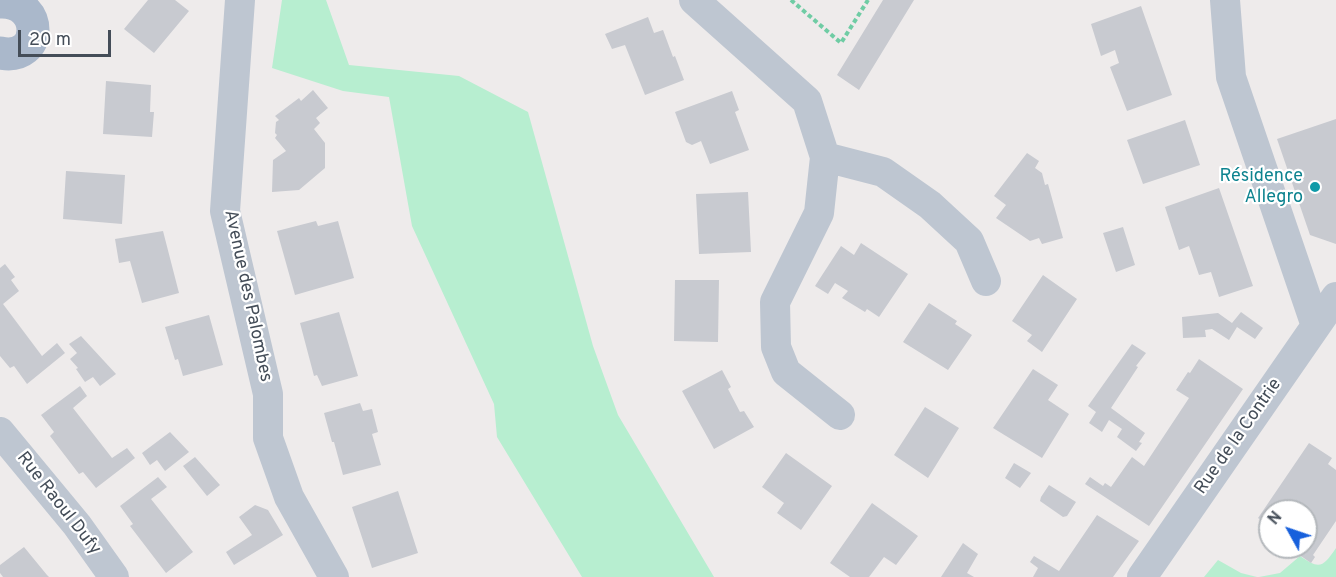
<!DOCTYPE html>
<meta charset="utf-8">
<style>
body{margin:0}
#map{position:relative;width:1336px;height:577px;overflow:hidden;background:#eeebeb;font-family:Overpass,sans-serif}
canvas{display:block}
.north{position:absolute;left:1258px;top:499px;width:60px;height:60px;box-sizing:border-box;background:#fff;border:2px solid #b4b8bc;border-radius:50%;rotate:310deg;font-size:16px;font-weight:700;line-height:24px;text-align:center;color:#444d58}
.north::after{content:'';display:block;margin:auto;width:21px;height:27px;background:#1760dc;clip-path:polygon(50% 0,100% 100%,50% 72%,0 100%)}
.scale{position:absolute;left:18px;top:30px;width:93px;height:27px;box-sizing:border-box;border:3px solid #444d58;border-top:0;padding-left:8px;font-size:18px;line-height:21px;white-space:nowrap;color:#444d58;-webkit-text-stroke:4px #fff;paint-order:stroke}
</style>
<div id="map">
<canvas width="1336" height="577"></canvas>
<div class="north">N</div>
<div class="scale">20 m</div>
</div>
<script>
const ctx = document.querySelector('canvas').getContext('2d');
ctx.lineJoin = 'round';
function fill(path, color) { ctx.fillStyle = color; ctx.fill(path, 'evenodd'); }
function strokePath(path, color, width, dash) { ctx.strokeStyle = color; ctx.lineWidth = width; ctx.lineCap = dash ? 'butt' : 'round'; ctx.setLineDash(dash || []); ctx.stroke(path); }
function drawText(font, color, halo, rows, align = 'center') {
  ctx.font = font + ' Overpass,sans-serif'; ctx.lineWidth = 4.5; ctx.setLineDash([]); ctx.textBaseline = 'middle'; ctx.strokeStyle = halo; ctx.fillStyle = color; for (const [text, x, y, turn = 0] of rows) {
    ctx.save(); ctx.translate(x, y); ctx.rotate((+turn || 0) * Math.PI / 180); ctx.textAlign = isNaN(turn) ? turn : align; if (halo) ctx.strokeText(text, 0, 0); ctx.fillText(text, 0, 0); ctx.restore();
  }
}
const green = new Path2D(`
 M282 0H326L349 65 459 76 528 112 593 346 618 415 714 577H582L497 437 494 404 412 226 389 97 343 91 272 68Z
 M1336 548V577H1259L1280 573 1300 556C1320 570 1323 567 1336 548Z
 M1218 560 1241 573 1257 577H1204Z`);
const building = new Path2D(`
 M148 0H175L189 11 154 53 124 29Z
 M883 0H914L859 90 837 75Z
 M1141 6 1172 95 1127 111 1110 67 1119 63 1115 50 1101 56 1091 24Z
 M648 17 654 33 663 30 673 57 675 56 684 80 645 95 625 45 612 49 605 34Z
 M106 81 151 85 150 112H154L152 137 103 134Z
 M313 90 328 108 316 118 320 123 314 129 325 143V168L299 190 272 192 273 160 286 151 275 138 277 135 275 133 276 122 279 120 275 116 299 98 301 101Z
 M732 91 739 110 735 112 749 150 710 164 701 141 692 145 686 142 675 112Z
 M1336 119V244L1310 235 1277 139Z
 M1185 120 1200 165 1143 184 1127 140Z
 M1027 153 1039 161 1035 168 1042 173 1045 185 1048 184 1063 238 1042 244 1039 238 1030 241 996 218 1006 205 994 196Z
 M66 171 125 175 122 224 63 219Z
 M1219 188 1253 286 1219 297 1211 272 1199 275 1189 246 1179 250 1165 207Z
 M748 192 751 252 699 254 696 194Z
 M316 221 318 226 338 221 354 278 295 295 277 231Z
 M1123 227 1135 265 1116 272 1103 233Z
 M163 231 179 293 142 303 130 261 119 263 115 239Z
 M861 243 908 274 879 317 867 309 865 312 842 298 848 291 835 283 828 294 815 286 841 246 854 255Z
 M5 264 15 277 11 280 19 291 3 304 42 356 57 343 65 353 27 384 14 366 10 368 0 356V268Z
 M1043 275 1077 299 1042 352 1027 341 1032 335 1012 321Z
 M675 280H719L718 342 674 341Z
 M929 303 957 321 955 324 972 335 948 370 903 342Z
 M339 312 358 376 322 386 317 375 314 376 300 323Z
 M1241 312 1263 328 1255 339 1237 327 1229 340 1212 329 1205 330 1206 337 1183 338 1182 317 1218 313 1232 323Z
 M209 315 223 365 183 376 178 359 175 360 165 327Z
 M81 336 116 374 100 386 93 377 85 382 76 369 78 368 70 359 77 353 69 344Z
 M1132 344 1146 353 1136 366 1138 367 1111 408 1145 433 1139 442 1142 443 1136 451 1117 437 1122 429 1109 420 1102 432 1089 423 1096 412 1088 406Z
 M1199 359 1243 389 1149 526 1085 484 1090 477 1103 486 1105 483 1111 487 1132 457 1144 466 1189 398 1176 390 1188 372 1190 373Z
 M1033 369 1058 385 1048 400 1069 414 1042 458 993 428Z
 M722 370 731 387 728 389 740 412 744 411 754 427 714 449 682 391Z
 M80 386 87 396 73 408 112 458 127 448 135 458 96 488 83 472 79 474 50 436 54 432 41 415Z
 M360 403 363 411 372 409 378 432 372 434 381 465 343 475 334 442H332L324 413Z
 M925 407 959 428 928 478 894 455Z
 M170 432 189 452 165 471 157 460 150 465 142 453Z
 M1309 443 1332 458 1328 464 1336 470V521L1313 555 1315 557 1311 563 1288 547H1306V511H1270V526L1258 518Z
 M786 453 832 486 801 530 777 513 784 503 762 487Z
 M195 457 220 485 207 496 183 466Z
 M1014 463 1031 473 1020 488 1005 478Z
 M158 477 167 487 151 499 193 552 166 573 130 526 133 524 120 506Z
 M1049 485 1076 502 1067 516 1063 517 1040 501 1041 497Z
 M398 491 418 553 372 568 352 507Z
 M872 503 918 536 896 565 884 557 869 577H850L830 563Z
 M255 505 268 510 283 535 234 565 226 552 252 535 239 517Z
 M1097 515 1139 541 1113 577H1033L1038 568 1030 562 1034 556 1059 571Z
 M963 543 978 554 967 573 974 577H941Z
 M24 547 47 575 49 577H3L0 573V565Z`);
const path = new Path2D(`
 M791 0 841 43 868 0`);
const minor = new Path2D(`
 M240 0 225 211 268 394V438L289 497 334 577
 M694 0 807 101 825 157 819 213 775 302 776 347 786 372 840 415
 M1225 0 1231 77 1316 326
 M825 157 883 172 930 205 969 241 986 281
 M0 432 77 525 114 577
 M1142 577 1336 297`);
const major = new Path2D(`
 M0 2C44 0 44 62 0 53`);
const markers = [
 [1315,187,6,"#0f9aa8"]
];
const cultureNames = [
 ["Résidence",1303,177],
 ["Allegro",1303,198]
];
const streetNames = [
 ["Avenue des Palombes",247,296,78],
 ["Rue de la Contrie",1239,437,-55],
 ["Rue Raoul Dufy",58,504,52]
];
fill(green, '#b7eed0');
fill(building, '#c8cad0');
strokePath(path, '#6fcca4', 4, [4.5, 3]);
strokePath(minor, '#bec6d1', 30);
strokePath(major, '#aab8cb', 33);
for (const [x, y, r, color] of markers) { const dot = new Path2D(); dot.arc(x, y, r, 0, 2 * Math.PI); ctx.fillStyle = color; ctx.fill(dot); strokePath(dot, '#fff', 2); }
drawText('18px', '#0d838f', '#fff', cultureNames, 'right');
drawText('18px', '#444d58', '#fff', streetNames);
</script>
